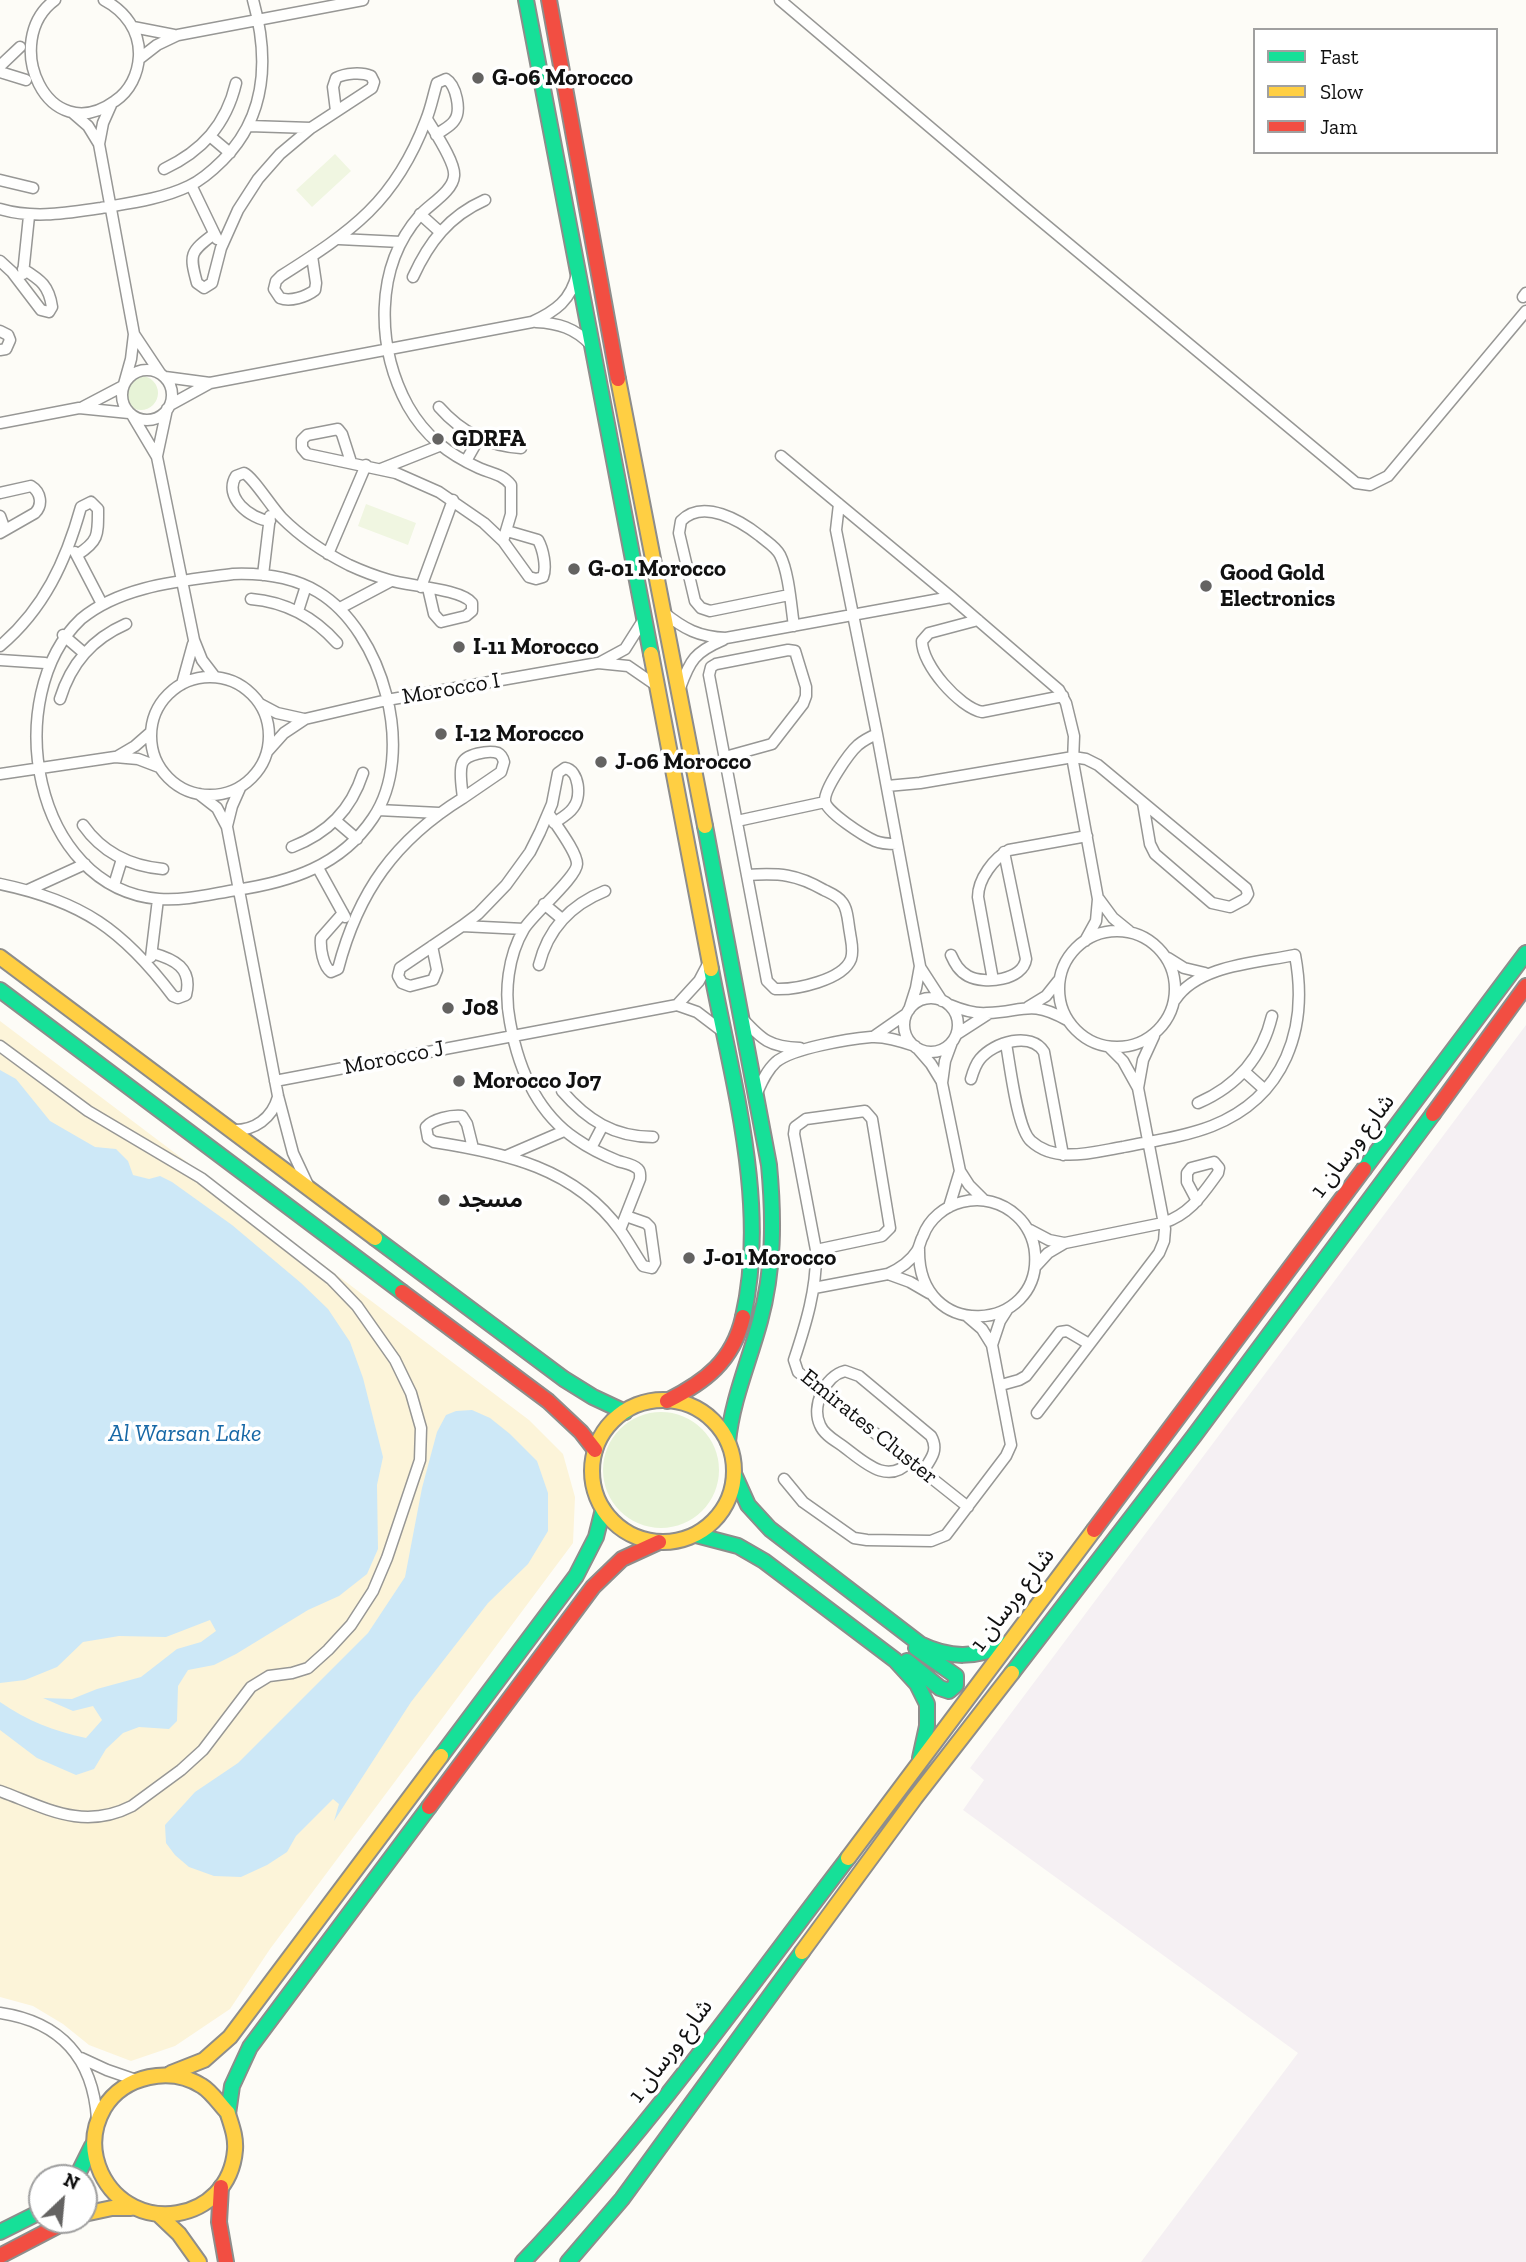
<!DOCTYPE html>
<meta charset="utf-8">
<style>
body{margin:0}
#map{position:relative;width:1526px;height:2262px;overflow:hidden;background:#fdfcf7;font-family:"Zilla Slab",serif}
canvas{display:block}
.legend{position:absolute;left:1253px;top:28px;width:245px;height:126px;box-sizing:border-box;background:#fff;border:2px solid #a0a0a0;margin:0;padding:9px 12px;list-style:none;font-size:21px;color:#111}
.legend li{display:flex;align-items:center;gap:14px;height:35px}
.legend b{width:35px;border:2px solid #a0a0a0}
.north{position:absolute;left:28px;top:2164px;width:70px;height:70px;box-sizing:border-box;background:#fff;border:2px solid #a0a0a0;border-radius:50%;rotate:26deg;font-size:19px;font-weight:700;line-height:28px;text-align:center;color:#111}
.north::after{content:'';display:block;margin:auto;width:24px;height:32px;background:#646362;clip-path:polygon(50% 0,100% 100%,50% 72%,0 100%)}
</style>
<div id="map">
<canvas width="1526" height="2262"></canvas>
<ul class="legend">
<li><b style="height:9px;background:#16e098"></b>Fast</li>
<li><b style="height:9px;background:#ffcf43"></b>Slow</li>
<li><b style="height:9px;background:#f24e42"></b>Jam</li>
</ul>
<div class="north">N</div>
</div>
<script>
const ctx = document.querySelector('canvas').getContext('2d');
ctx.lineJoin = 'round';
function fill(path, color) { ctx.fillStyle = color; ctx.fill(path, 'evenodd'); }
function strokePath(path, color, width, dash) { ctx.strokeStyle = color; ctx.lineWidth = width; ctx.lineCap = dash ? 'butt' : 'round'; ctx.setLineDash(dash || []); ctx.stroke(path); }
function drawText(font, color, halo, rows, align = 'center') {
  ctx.font = font + ' "Zilla Slab","Noto Sans Arabic",serif'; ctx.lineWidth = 7; ctx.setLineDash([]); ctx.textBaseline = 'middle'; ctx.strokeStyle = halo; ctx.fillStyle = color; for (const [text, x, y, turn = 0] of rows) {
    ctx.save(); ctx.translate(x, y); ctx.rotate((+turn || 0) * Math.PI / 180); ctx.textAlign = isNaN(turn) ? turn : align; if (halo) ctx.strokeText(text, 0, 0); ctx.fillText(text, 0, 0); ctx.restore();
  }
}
const industrial = new Path2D(`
 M1526 1025V2262H1141L1298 2053 963 1810 984 1780 970 1768Z`);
const green = new Path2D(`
 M124 393a17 17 0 1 1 34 0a17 17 0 1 1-34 0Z
 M603 1470a58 58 0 1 1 116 0a58 58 0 1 1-116 0Z`);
const sand = new Path2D(`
 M0 1021 529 1420 563 1454 575 1497 573 1543 270 1949 230 2009 175 2046 131 2061 89 2045 63 2024 33 2006 0 1997Z`);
const pitch = new Path2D(`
 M335 154 351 171 312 207 296 190Z
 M366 504 416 523 408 545 358 526Z`);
const water = new Path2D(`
 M0 1070 16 1079 50 1121 95 1147 116 1149 128 1161 133 1175 149 1179 160 1176 172 1182 232 1225 301 1283 328 1309 350 1342 363 1378 383 1457 377 1485 378 1549 367 1574 339 1596 308 1610 236 1654 214 1665 188 1670 178 1686 177 1721 169 1729 139 1727 123 1733 106 1749 94 1769 76 1775 37 1758 0 1730V1702C28 1721 53 1731 86 1738L102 1720 93 1706 73 1711 43 1698 72 1699 97 1689 141 1677 177 1649 201 1642 216 1631 210 1620 166 1637 119 1636 83 1642 57 1667 25 1680 0 1683Z
 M472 1410 490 1418 510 1434 537 1461 548 1493V1531L528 1564 488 1603 411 1702 334 1821 339 1804 333 1799 296 1836 287 1852 267 1865 241 1877 214 1876 189 1867 175 1855 166 1843 165 1825 195 1792 238 1763 368 1633 405 1577 422 1488 437 1432 446 1415 456 1411Z`);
const street = new Path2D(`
 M55 0C0 40 47 150 115 101 130 91 138 74 139 56 140 31 125 11 104 0
 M780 0 1023 206 1356 483 1370 485 1388 476 1526 311
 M133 27 174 35
 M139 59 157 45 178 35 363 0
 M0 66 20 47
 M0 72 26 80
 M73 113 88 126 99 144 134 334 131 359 124 384
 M427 119C434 131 456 163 454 176 453 191 430 204 420 215 374 267 376 347 408 406 425 436 448 454 479 468 490 473 503 474 511 485V514L503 541
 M249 126 311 128
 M211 137 230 153
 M99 144 103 123 111 105
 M164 169C202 151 226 125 236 83
 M0 180 33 188
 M191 185 217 239
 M0 209C34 219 66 213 101 208 130 203 162 199 189 186 202 180 213 170 223 160 267 116 269 57 253 0
 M420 214 440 232
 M214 234C190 252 189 254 197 283L204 288 212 283 221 248 238 210 258 179 280 154 311 128 372 88 374 82 371 76C362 72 345 73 336 78L333 87 336 111
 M339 239 401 242
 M312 256 316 283 315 290C306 297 290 302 280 298L274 289 276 281 281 276C352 231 395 202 426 120 431 108 433 96 437 83L446 79C456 85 462 111 454 121 450 127 442 130 436 135
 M0 261 12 272 41 310 49 312 52 307C49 286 41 280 23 269
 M23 274 29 216
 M413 277C429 242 449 216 485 200
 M1523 297 1526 293
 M536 322C558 323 575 328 591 345
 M0 331 8 335 10 340 6 349 0 350
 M134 334 160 373
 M122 395a25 25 0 1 1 50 0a25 25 0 1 1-50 0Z
 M165 377 210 383 532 322C556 311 571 300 577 274
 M170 405 210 383
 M83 407 123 386
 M439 407C461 432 488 446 521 448
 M132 415 157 457 194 640 202 660 215 677
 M0 423 79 408 129 413
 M157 456 167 409
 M781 456 951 597 1059 690 1066 703 1074 736 1073 762 1098 899 1096 921 1085 941
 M466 461 479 438
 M351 462 342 434 338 429 307 435 302 440V448L307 454 396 473 439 492 484 523 503 541 529 577 536 579 543 577C547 567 543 549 538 540L507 531
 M381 469 439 446
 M0 493 31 486C41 492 43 505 35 513L0 533
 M839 504 836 530 877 734 920 966 916 988 909 1010
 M0 516 5 530
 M270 521C250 519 223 497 236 476L244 473C253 477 272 508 282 518 301 537 325 553 349 565 362 571 375 576 389 580 408 586 462 589 472 603V611L466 616 441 622 434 614 428 588
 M75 552 102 604
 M328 554 366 465
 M233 574C262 573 293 577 318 592 383 631 417 753 373 818 341 866 290 882 236 890 211 894 185 901 159 899 32 888 0 696 81 619 122 585 182 581 233 574Z
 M263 575 270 516
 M421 587 453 500
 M789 595 710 611 701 608 695 601 679 533 681 521C703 498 741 521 760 536 767 542 776 547 780 555 789 573 791 606 794 626
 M251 599C286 602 314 617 337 643
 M340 608 391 581
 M298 611 306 586
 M663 612C684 629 699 637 726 638L951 597
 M978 620 929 633 922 641C922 665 959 707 982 712L1063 696
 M63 635 84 653
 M0 646C44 609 66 561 81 507L91 502 98 509C98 535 99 541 77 555
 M0 660 45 663
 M601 662 625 649 644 619
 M151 736a59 59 0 1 1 118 0a59 59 0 1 1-118 0Z
 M182 684 193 644
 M680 688C690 660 695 652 723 640
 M60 699C71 663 92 639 126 624
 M260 704 277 713 304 719
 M877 734C870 737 864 740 858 745 849 753 824 789 825 801 826 812 864 836 875 841 882 844 889 844 897 844
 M267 752 284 733 305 719 387 700 598 663 628 666 657 686
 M118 756 135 746 151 732
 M725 757 772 744 803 704 806 696V687L795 651 788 650 716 664 711 667 709 675 767 981 775 989C796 990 843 980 851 959 854 950 851 941 850 933 848 923 848 909 842 902 838 896 830 893 824 890 796 874 780 873 747 875
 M0 774 115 757 138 759 159 767
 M887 786 920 783 1073 757 1086 759 1098 765 1246 888 1248 894 1245 899 1230 907 1212 903 1155 854 1150 844 1143 803
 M199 794 217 808 227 827 278 1096 293 1153 308 1185
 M378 810 439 813
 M549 814C556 825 577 852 577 864 577 877 533 914 524 929 508 956 504 992 510 1022 518 1067 536 1112 576 1139 589 1148 603 1155 618 1161 624 1163 633 1164 638 1169 641 1172 640 1175 640 1179L620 1230
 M336 821 357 839
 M737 821 825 802
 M83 825C102 852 130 866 163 869
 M227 826 232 806 240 788
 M292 847C328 833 351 810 363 773
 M318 868 345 917
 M0 884C82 901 123 930 173 996L178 998 186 995C193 968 174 959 152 953
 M114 885 122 859
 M28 890 85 864
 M1099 899 1113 918 1129 931
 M544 904 562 919
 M343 913 321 938C320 948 323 966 331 972L338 969C358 892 395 840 463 798 462 788 459 773 462 764 465 754 489 750 498 753 502 755 503 758 504 762L501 772 463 798
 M462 926 524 929
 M1059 989a58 58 0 1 1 116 0a58 58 0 1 1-116 0Z
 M432 946 437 970 433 980 410 986 402 983 398 976 400 968 462 926 478 914 506 885 530 852 540 832 552 804 558 773 565 768C579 770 582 797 573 808 569 814 560 819 554 823
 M951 955C955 964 959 971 968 976 985 985 1023 980 1026 959L1004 852
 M151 957 158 899
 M1168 958 1184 968 1205 973
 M539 965C548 929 570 905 605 891
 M920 967 942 1001
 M993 980 978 897C978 879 994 858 1009 850L1087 836
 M904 1025a27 27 0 1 1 54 0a27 27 0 1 1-54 0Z
 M677 1005 699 981 709 962
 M950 1005C962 1010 975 1014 987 1013 1023 1012 1030 999 1067 1020
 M1028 1007 1046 996 1058 981
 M742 1018C762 1040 770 1047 800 1048
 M957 1034 988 1014
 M873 1037 906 1014
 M952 1042 945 1061 942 1083 960 1171 969 1185 984 1200
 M1006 1044C1010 1064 1017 1129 1031 1141 1056 1164 1093 1152 1123 1147 1152 1141 1184 1137 1212 1126 1285 1097 1309 1029 1295 955 1256 963 1198 965 1175 1000
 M0 1046 88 1111 201 1178 331 1279 357 1306 395 1360 411 1393 421 1428 420 1460 387 1558 373 1591 351 1625 328 1650 308 1668 292 1673 269 1676 251 1687 203 1750 181 1770 132 1806C83 1831 46 1808 0 1791
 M918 1049 931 1064 942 1082
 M1245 1072 1265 1090
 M971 1079C973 1072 975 1065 980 1059 994 1042 1031 1031 1044 1052L1063 1155
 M275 1081 677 1005 697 1012 722 1031
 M1138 1088 1143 1060 1154 1036
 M562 1091C587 1120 614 1137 653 1137
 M756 1095C761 1084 766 1071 776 1062 793 1048 849 1039 871 1037 886 1036 901 1041 915 1046
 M1198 1103C1237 1086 1262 1058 1272 1016
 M232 1130C255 1131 272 1118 278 1097
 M473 1148 467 1124 462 1116C451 1115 433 1119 426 1127L428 1138 434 1142C505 1153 575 1168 620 1230 628 1241 635 1254 643 1266L652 1268 655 1263 650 1227 646 1223 626 1216
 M591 1148 602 1127
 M506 1156 564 1131
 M949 1207 960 1171
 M1030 1230 1049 1240 1064 1243
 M816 1250 882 1236 890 1228 872 1119 865 1111 806 1119 795 1127 794 1134 816 1250C817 1288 806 1324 794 1360L798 1372 968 1507
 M1035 1267 1048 1253 1065 1243 1163 1223C1190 1214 1202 1195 1218 1173L1219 1168 1214 1162 1191 1168 1187 1173V1182L1197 1201
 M888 1274 910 1282 929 1293
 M814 1288 888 1274C899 1269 910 1262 917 1251 920 1246 920 1241 923 1236 929 1219 945 1206 962 1202 982 1197 1002 1202 1017 1216 1027 1225 1034 1239 1035 1253 1042 1333 917 1343 919 1249
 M992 1345 1000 1321 1007 1310
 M1001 1385 1019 1380 1026 1376 1060 1332 1067 1331 1089 1344
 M1037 1413 1159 1253 1164 1241 1165 1229 1138 1088 1123 1061 1109 1047
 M910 1461C888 1486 864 1462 844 1447 836 1441 824 1435 820 1425 811 1406 825 1376 845 1371L859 1376 931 1436C939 1450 931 1459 923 1471
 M784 1479 803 1502 854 1538 867 1540 931 1541 946 1535 1006 1456 1011 1445 992 1345 982 1329 968 1317
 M0 2013C61 2022 93 2059 97 2119
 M81 2058 107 2070 136 2080`);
const fast = new Path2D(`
 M526 0 651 654
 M705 826 769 1165C774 1218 774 1270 760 1321 749 1362 732 1400 728 1442
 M711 969C732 1081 769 1204 743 1317
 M0 990 402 1292
 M1364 1169 1526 953
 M375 1238 564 1379 593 1397 625 1412
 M735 1476 748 1505 770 1529 920 1644C951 1659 975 1658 1006 1644
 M696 1535 738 1546 764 1561 895 1660 917 1684 927 1704V1726L920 1758
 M907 1661 940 1688 949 1691 956 1685V1676L916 1648
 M1012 1673 1194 1436 1433 1114
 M441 1756 576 1576 596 1537 603 1509
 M228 2114 232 2086 250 2047 429 1807
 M76 2178 92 2146
 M0 2232 42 2211
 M523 2262C643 2137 743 1995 848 1858
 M568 2262 622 2199 802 1952`);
const slow = new Path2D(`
 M618 379 705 826
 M651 654 711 969
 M0 957 375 1238
 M592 1471a71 71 0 1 1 142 0a71 71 0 1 1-142 0Z
 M848 1858 1094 1530
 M802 1952 915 1798 1012 1673
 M171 2073 204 2060 230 2037 441 1756
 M228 2113C220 2105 212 2092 202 2086 171 2066 124 2075 104 2108 92 2129 91 2151 101 2173 132 2238 229 2223 235 2150 236 2137 232 2127 228 2114
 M84 2214 112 2208H131
 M159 2215 179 2234 199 2262`);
const jam = new Path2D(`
 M549 0 618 379
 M1433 1114 1526 986
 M402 1292 548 1401 581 1432 595 1450
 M667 1401C705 1382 733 1361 743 1317
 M1094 1530 1364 1169
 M429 1807 593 1587 622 1559 659 1542
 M221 2187 219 2222 226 2262
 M0 2256 69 2220`);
const markers = [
 [478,78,7,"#646362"],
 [438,439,7,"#646362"],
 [574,569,7,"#646362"],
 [1206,586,7,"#646362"],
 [459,647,7,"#646362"],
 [441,734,7,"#646362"],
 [601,762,7,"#646362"],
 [448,1008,7,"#646362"],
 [459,1081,7,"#646362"],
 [444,1200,7,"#646362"],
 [689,1258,7,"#646362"]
];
const poiNames = [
 ["G-06 Morocco",492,78],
 ["GDRFA",452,439],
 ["G-01 Morocco",588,569],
 ["Good Gold",1220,573],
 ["Electronics",1220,599],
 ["I-11 Morocco",473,647],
 ["I-12 Morocco",455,734],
 ["J-06 Morocco",615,762],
 ["J08",462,1008],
 ["Morocco J07",473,1081],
 ["مسجد",458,1200],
 ["J-01 Morocco",703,1258]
];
const streetNames = [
 ["Morocco I",451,689,-10],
 ["Morocco J",394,1058,-11],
 ["شارع ورسان 1",1353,1146,-53],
 ["Emirates Cluster",869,1427,39],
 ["شارع ورسان 1",1013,1600,-53],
 ["شارع ورسان 1",671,2051,-53]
];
const waterNames = [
 ["Al Warsan Lake",185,1434]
];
fill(industrial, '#f5f0f3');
fill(green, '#e7f3d7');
fill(sand, '#fcf4d9');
fill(pitch, '#f0f6e1');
fill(water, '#cde8f7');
strokePath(street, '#979795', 13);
strokePath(fast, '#8e8d8b', 18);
strokePath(slow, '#8e8d8b', 18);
strokePath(jam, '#8e8d8b', 18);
strokePath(street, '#fffffe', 10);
strokePath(fast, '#16e098', 14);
strokePath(slow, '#ffcf43', 14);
strokePath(jam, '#f24e42', 14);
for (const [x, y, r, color] of markers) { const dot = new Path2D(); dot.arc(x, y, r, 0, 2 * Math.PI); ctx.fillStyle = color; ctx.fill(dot); strokePath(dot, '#fff', 2.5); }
drawText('bold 23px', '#111', '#fff', poiNames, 'left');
drawText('23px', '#111', '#fff', streetNames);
drawText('italic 24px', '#1768a6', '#fff', waterNames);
</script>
